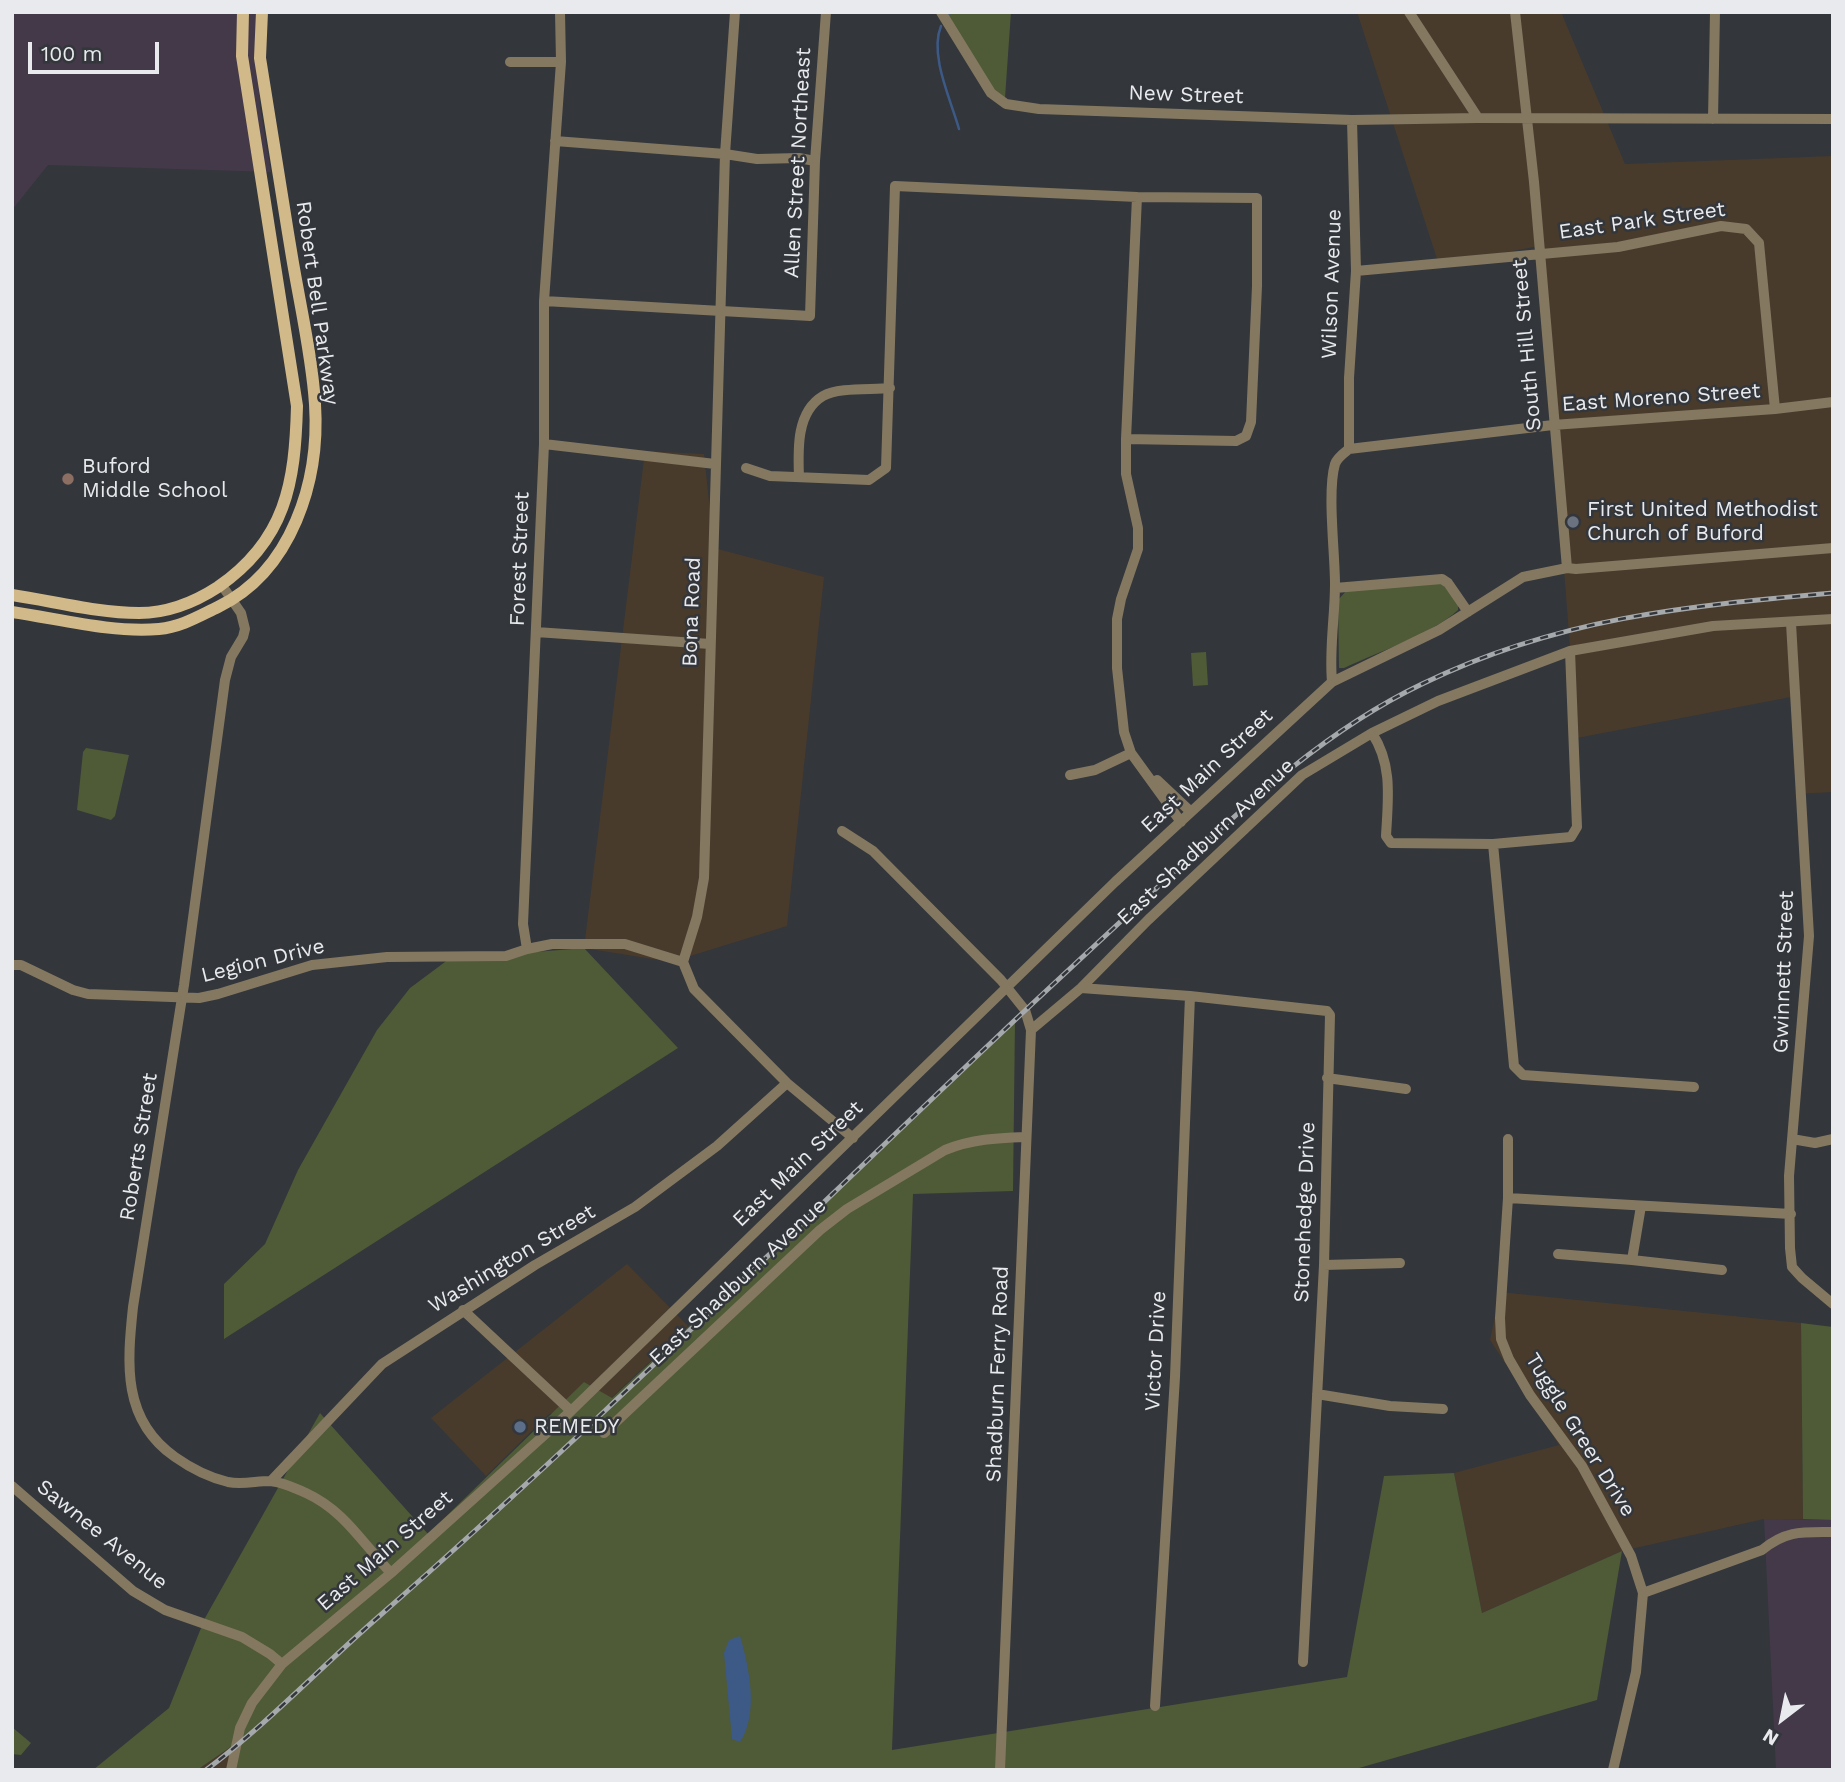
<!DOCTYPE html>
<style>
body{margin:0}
#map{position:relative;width:1845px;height:1782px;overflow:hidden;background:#33363b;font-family:"Work Sans",sans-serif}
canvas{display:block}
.frame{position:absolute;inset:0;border:14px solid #e8eaed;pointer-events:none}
.north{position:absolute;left:1747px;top:1684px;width:70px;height:70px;-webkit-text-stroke:5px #33363b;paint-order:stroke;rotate:212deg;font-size:19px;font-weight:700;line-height:28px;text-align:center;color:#e8eaed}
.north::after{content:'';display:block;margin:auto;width:24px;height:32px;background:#e8eaed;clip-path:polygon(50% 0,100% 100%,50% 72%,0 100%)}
.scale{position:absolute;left:28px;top:42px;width:131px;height:32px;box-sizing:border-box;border:4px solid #e8eaed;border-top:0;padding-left:9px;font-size:21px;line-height:24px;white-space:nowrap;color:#e8eaed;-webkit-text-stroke:5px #33363b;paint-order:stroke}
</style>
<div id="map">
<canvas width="1845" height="1782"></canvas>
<div class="frame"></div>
<div class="north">N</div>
<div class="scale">100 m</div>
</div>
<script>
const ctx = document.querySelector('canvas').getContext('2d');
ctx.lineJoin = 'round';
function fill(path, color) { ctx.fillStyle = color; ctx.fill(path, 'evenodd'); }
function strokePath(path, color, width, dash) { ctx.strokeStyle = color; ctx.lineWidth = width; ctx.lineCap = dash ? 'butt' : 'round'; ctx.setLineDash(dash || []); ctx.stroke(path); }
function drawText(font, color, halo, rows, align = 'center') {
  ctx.font = font + ' "Work Sans",sans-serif'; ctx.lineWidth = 5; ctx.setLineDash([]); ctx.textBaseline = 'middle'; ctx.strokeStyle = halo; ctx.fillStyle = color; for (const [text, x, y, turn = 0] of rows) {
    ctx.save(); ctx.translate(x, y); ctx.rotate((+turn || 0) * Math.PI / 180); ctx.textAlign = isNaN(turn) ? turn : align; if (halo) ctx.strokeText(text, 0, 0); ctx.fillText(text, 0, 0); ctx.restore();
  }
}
const commercial = new Path2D(`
 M1357 12H1561L1625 164 1833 156V792L1797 794 1791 697 1577 738 1539 246 1439 265Z
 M645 451 704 454 714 548 824 577 787 926 671 962 584 948Z
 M627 1264 688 1326 611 1398 549 1414 486 1476 431 1418Z
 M1500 1292 1801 1323 1803 1519H1764L1622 1551 1482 1613 1454 1473 1559 1445 1490 1340Z
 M233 1745 229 1770H197Z`);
const industrial = new Path2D(`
 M12 12H257L260 107 271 172 48 165 12 210Z
 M1764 1519 1833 1520V1770H1776Z`);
const green = new Path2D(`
 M940 12H1011L1005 98 984 85Z
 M1442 583 1458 603V610C1432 634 1378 652 1344 668H1339L1338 600 1347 590Z
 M1206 652 1208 685 1193 686 1191 653Z
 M86 748 129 755 115 816 111 820 77 810 83 752Z
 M584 948 678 1048 224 1339V1284L265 1244 298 1170 377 1030 410 988 449 959Z
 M1015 1022 1013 1191 913 1194 892 1750 1347 1677 1384 1476 1454 1473 1482 1613 1622 1551 1597 1700 1352 1770H229L232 1746 197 1770H93L169 1708 205 1618 320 1413 428 1534 584 1382 612 1398Z
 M1801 1323 1833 1327V1520L1803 1519Z
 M12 1727 31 1743 21 1755 12 1754Z`);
const water = new Path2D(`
 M740 1636C749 1667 759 1713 740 1742L732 1739 724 1653 729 1640Z`);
const stream = new Path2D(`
 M949 15V12
 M941 26C929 55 951 100 959 129`);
const minor = new Path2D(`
 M560 12 561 62 544 301V444L523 924 527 949 552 944H625L683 962
 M735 12 725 154 704 878 697 917 683 962 694 989 787 1083 853 1138
 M941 12 991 93 1006 104 1039 109 1352 120 1478 118 1833 119
 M1409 12 1478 118
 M1515 12 1534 182 1567 568
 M510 62H561
 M1713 119 1715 12
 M555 141 725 154 757 159 799 158 815 161
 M1356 271 1618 247 1721 226 1746 229 1759 243 1775 409
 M544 301 810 316 815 161 826 12
 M1126 439 1236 441 1246 436 1251 422 1257 286V198L1137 197
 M544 444 715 464
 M1349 449V378L1356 271 1352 120
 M746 468 770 476 869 480 886 468 895 186 1137 197 1126 439V474L1138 528V549L1121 599 1117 619V668L1124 732 1131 753 1181 822
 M799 477C798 450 796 412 823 396 838 387 872 390 890 388
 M221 584 241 613 245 629 243 637 231 657 225 680 184 985 133 1307C127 1364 122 1420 175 1457 192 1469 207 1477 228 1482 242 1485 256 1481 270 1481 282 1482 295 1488 306 1493 345 1511 362 1543 391 1573
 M1335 588 1442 579 1448 583 1468 612
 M1791 623 1809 936 1789 1176 1790 1248 1792 1267 1802 1278 1833 1304
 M536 632 710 644
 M1332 682C1329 648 1335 617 1335 584 1335 553 1327 491 1335 464 1337 458 1344 453 1349 449L1553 425 1775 409 1833 402
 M1372 733C1393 765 1388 799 1386 836L1391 843 1493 844 1571 837 1577 827 1570 651
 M1070 775 1095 770 1131 753
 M1157 780 1191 812
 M842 831 873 851 1001 980 1025 1010 1031 1030 1000 1770
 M1493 844 1514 1066 1523 1075 1694 1087
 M12 965H21L73 990 88 994 199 998 218 994 312 965 387 957 506 956 527 949
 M1081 988 1190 996 1327 1011 1330 1015 1324 1265 1303 1662
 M1031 1030 1081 988 1148 920 1302 775 1372 733 1438 701 1570 651 1713 626 1833 619
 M1327 1078 1406 1089
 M1508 1139V1198L1500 1318 1501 1339 1509 1359 1530 1395 1582 1466 1631 1556 1643 1593 1636 1672 1613 1770
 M1792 1139 1815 1143 1833 1139
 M1508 1198 1791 1214
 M1558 1254 1632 1260 1722 1270
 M1632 1260 1641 1206
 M1324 1265 1400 1263
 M463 1310 571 1411
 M1317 1394 1390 1406 1443 1409
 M604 1433 820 1230 847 1209 945 1150C972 1139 997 1138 1025 1137
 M271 1481 382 1364 535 1265 635 1207 717 1146 787 1083
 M12 1486 133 1591 165 1610 242 1637 270 1654 282 1664
 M1643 1593 1762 1550C1786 1530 1803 1532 1833 1532
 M1155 1706 1175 1377 1190 996
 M231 1770 240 1728 252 1703 282 1664 391 1573 571 1411 1115 882 1332 682 1439 630 1523 577 1567 568 1576 569 1833 548`);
const major = new Path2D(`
 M12 595C53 601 97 613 139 613 167 613 195 602 218 587 286 540 295 483 297 406L242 56 243 12
 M12 612C60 619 111 633 159 629 181 627 199 616 218 607 292 571 320 481 315 404 312 356 300 305 292 257 281 191 271 125 260 58L262 12`);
const rail = new Path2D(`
 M206 1770C267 1724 319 1669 376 1619 602 1421 814 1209 1032 1004 1080 959 1128 915 1176 870 1251 800 1328 729 1422 684 1558 618 1685 606 1833 593`);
const markers = [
 [68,479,7,"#8d6e63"],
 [1573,522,7,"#6b7280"],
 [520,1427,7,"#5c6f8a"]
];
const streetNames = [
 ["New Street",1186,95,2],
 ["Allen Street Northeast",798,163,-87],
 ["East Park Street",1642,221,-8],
 ["Wilson Avenue",1332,284,-88],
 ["Robert Bell Parkway",317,303,82],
 ["South Hill Street",1527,345,-95],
 ["East Moreno Street",1661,398,-4],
 ["Forest Street",520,559,-88],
 ["Bona Road",692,612,-88],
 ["East Main Street",1207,771,-43],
 ["East Shadburn Avenue",1206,842,-43],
 ["Legion Drive",263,961,-14],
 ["Gwinnett Street",1784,972,-88],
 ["Roberts Street",139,1147,-81],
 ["East Main Street",798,1164,-44],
 ["Stonehedge Drive",1305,1212,-88],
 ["Washington Street",512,1259,-31],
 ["East Shadburn Avenue",738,1282,-43],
 ["Victor Drive",1156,1351,-87],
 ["Shadburn Ferry Road",998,1374,-88],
 ["Tuggle Greer Drive",1580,1435,58],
 ["Sawnee Avenue",102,1535,39],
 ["East Main Street",385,1551,-41]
];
const poiNames = [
 ["Buford",82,467],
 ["Middle School",82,491],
 ["First United Methodist",1587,510],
 ["Church of Buford",1587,534],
 ["REMEDY",534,1427]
];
fill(commercial, '#483b2c');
fill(industrial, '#433949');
fill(green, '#4f5a37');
fill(water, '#3d5a87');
strokePath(stream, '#3d5a87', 2.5);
strokePath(minor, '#847861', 10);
strokePath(major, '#d1b989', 12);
strokePath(rail, '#a6a9ac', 5);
strokePath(rail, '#33363b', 2.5, [8]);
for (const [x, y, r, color] of markers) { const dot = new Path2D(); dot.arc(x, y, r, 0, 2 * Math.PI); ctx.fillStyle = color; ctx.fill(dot); strokePath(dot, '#33363b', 2.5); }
drawText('21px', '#e8eaed', '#33363b', streetNames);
drawText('21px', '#e8eaed', '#33363b', poiNames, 'left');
</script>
